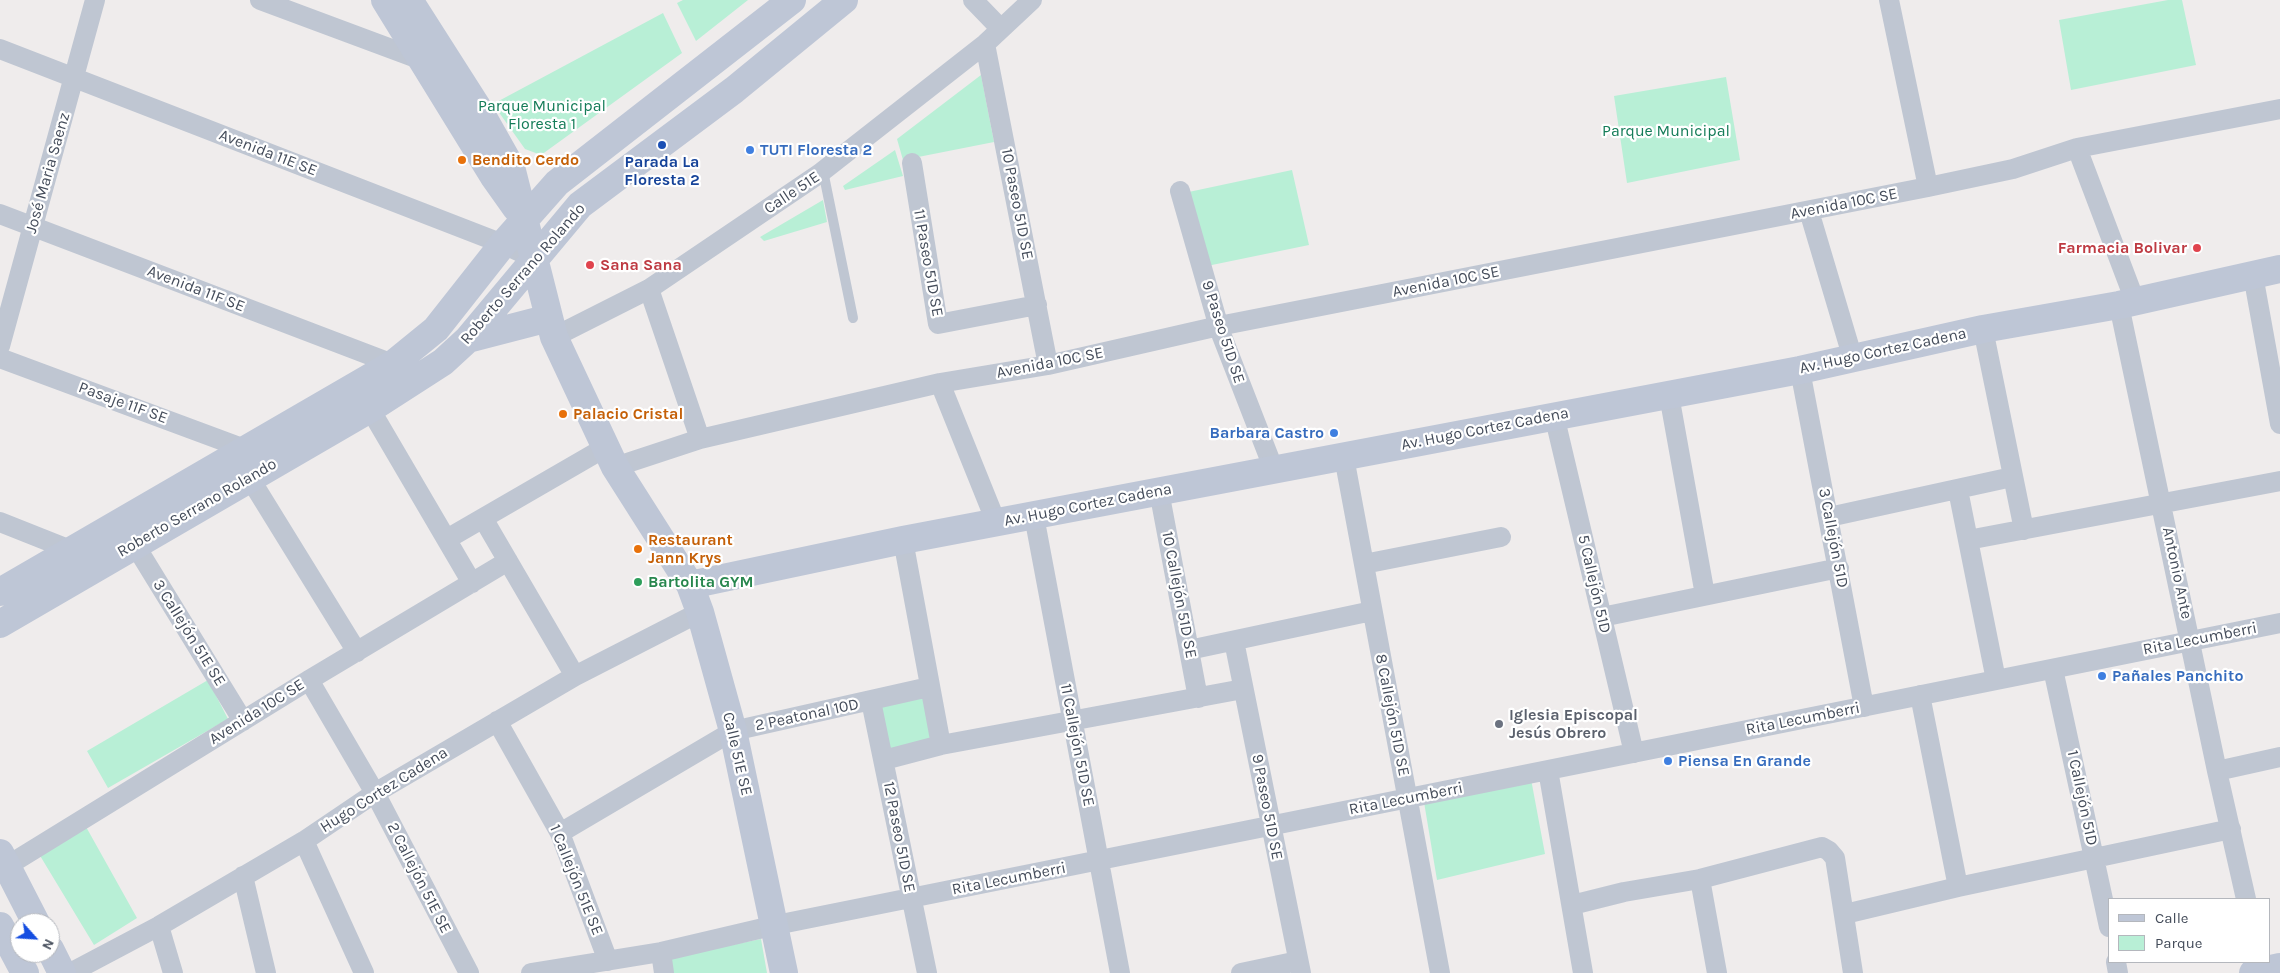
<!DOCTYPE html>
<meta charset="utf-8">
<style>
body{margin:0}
#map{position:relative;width:2280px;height:973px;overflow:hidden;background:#efecec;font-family:Karla,sans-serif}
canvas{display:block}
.legend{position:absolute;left:2108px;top:898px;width:162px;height:65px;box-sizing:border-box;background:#fff;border:1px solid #b4b7bd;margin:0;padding:6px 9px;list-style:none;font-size:15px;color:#444c5a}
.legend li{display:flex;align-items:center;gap:10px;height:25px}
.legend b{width:25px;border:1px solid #b4b7bd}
.north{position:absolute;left:10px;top:913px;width:50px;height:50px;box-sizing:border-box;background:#fff;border:1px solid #b4b7bd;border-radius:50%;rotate:116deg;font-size:14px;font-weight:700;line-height:20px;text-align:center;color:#444c5a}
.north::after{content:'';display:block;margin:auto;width:18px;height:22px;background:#144de1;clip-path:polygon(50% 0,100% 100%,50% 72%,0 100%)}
</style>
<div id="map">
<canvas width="2280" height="973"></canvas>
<ul class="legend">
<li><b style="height:6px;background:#bec6d6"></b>Calle</li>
<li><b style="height:14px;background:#b8efd6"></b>Parque</li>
</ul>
<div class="north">N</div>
</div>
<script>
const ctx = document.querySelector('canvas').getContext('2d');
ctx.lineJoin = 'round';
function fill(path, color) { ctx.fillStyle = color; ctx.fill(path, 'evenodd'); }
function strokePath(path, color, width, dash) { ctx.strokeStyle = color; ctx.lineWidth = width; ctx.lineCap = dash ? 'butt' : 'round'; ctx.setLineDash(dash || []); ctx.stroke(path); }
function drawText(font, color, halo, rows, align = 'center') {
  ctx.font = font + ' Karla,sans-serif'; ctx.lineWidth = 4.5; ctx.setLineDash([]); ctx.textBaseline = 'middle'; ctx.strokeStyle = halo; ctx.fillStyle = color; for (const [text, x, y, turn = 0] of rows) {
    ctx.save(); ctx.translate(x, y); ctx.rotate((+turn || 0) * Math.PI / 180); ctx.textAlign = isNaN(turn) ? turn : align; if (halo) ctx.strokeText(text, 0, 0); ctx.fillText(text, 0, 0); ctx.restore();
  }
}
const green = new Path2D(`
 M683 0H748L696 41 677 3Z
 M2168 0H2182L2196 65 2071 90 2059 20Z
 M663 13 682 53 541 155 525 149 493 104Z
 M981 75 994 142 903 160 897 139Z
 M1726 77 1740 160 1627 183 1614 96Z
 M895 150 903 176 845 190 843 186Z
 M1292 170 1309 245 1207 266 1184 193Z
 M823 200 827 222 764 241 760 237Z
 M208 680 228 719 108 788 87 751Z
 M929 687 941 745 884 760 871 701Z
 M1531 779 1545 854 1437 880 1424 802Z
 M85 825 137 918 94 945 39 854Z
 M761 939 767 973H669L667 958Z`);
const lane = new Path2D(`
 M823 171 853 318`);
const street = new Path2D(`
 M260 0 424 61
 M973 0 1001 29
 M1889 0 1928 187
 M985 44 1048 365
 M0 49 503 244 535 259
 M2077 148 2135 301
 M912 163 938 324 1037 305
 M1180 191 1220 331 1274 470
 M1809 211 1853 359
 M0 214 393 364
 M2253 275 2280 424
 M649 289 700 439
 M2119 305 2217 771 2246 899
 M1983 329 2024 530
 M554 337 649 289 819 174 985 44 1032 0
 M0 346 95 0
 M0 358 245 449
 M1800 370 1864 707
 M940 383 996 522
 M1669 395 1705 595
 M370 409 472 583
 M1554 415 1634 753
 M1344 457 1440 973
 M615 467 700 439 940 383 1048 365 1219 326 1928 187 2013 169 2077 148 2280 109
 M249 477 357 652
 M1958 490 1996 680
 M1159 491 1198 698
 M1034 516 1120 973
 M1829 517 2012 477
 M484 520 575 676
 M0 522 73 551
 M447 539 606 447
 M903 540 941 745
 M1968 540 2280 481
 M135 545 243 721
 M1364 564 1501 537
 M1602 617 1839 568
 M1234 641 1301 973
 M1189 650 1372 611
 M2053 669 2109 927
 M309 680 375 793 469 973
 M1920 695 1958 887
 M871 701 927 973
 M497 721 560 833 608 961
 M884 760 941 745 1243 689
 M1548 770 1583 973
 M2217 771 2280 757
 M560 833 733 731 929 687
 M304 841 364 973
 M7 866 309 680 508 561
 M243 876 266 973
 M1700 879 1717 973
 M1572 905 1624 892 1700 879 1822 847 1829 851 1835 858 1853 973
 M1845 914 1958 887 2231 829
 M159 926 173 973
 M661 952 664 973
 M2116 962 2118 973
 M70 973 159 926 304 841 375 793 575 676 700 612
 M531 973 661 952 776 925 2280 623
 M1241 973 1298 961`);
const secondary = new Path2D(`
 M385 0 494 177 516 208
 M409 0 476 105 511 167 554 337 615 467 690 585 700 612 733 731 784 973
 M468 339 549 318
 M690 585 903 540 1800 370 1983 329 2119 305 2280 269
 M0 592 393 364 436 329 503 244 557 183 792 0
 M0 624 370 409 443 362 468 339 580 205 734 90 844 0
 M0 853 36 923
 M0 926 25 973
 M50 949 62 973
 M2253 973 2280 967`);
const markers = [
 [662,145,5,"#1a4fb4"],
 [750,150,5,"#3f7fe0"],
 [462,160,5,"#e8710a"],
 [2197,248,5,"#e0444e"],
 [590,265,5,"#e0444e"],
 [563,414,5,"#e8710a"],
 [1334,433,5,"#3f7fe0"],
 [638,549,5,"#e8710a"],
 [638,582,5,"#2e9e5b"],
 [2102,676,5,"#3f7fe0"],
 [1499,724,5,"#6b7280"],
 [1668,761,5,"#3f7fe0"]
];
const parkNames = [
 ["Parque Municipal",542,106],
 ["Floresta 1",542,124],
 ["Parque Municipal",1666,131]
];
const shopNames = [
 ["TUTI Floresta 2",760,150],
 ["Barbara Castro",1324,433,"right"],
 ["Pañales Panchito",2112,676],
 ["Piensa En Grande",1678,761]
];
const streetNames = [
 ["Avenida 11E SE",268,153,21],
 ["José Maria Saenz",48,173,-74],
 ["Calle 51E",792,193,-34],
 ["10 Paseo 51D SE",1017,204,79],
 ["Avenida 10C SE",1844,204,-11],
 ["11 Paseo 51D SE",928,263,80],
 ["Roberto Serrano Rolando",523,274,-49],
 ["Avenida 10C SE",1446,282,-11],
 ["Avenida 11F SE",196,289,21],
 ["9 Paseo 51D SE",1223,332,72],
 ["Av. Hugo Cortez Cadena",1883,351,-12],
 ["Avenida 10C SE",1050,363,-11],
 ["Pasaje 11F SE",123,403,20],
 ["Av. Hugo Cortez Cadena",1485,429,-11],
 ["Av. Hugo Cortez Cadena",1088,505,-11],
 ["Roberto Serrano Rolando",197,508,-30],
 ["3 Callejón 51D",1833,538,79],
 ["Antonio Ante",2177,573,78],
 ["5 Callejón 51D",1594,584,77],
 ["10 Callejón 51D SE",1179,595,79],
 ["3 Callejón 51E SE",189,633,58],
 ["Rita Lecumberri",2200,639,-11],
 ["Avenida 10C SE",257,712,-32],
 ["2 Peatonal 10D",807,715,-12],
 ["8 Callejón 51D SE",1392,715,79],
 ["Rita Lecumberri",1803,719,-11],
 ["11 Callejón 51D SE",1077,745,79],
 ["Calle 51E SE",737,754,77],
 ["Hugo Cortez Cadena",384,790,-32],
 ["1 Callejón 51D",2082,798,78],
 ["Rita Lecumberri",1406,799,-11],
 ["9 Paseo 51D SE",1267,807,79],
 ["12 Paseo 51D SE",899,837,79],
 ["2 Callejón 51E SE",419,878,63],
 ["Rita Lecumberri",1009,879,-11],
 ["1 Callejón 51E SE",576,880,68]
];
const foodNames = [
 ["Bendito Cerdo",472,160],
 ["Palacio Cristal",573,414],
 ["Restaurant",648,540],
 ["Jann Krys",648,558]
];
const transitNames = [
 ["Parada La",662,162],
 ["Floresta 2",662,180]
];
const healthNames = [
 ["Farmacia Bolivar",2187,248],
 ["Sana Sana",600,265,"left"]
];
const leisureNames = [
 ["Bartolita GYM",648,582]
];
const worshipNames = [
 ["Iglesia Episcopal",1509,715],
 ["Jesús Obrero",1509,733]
];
fill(green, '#b8efd6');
strokePath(lane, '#bfc6d2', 10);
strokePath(street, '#bfc6d2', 20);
strokePath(secondary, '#bec6d6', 28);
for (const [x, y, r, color] of markers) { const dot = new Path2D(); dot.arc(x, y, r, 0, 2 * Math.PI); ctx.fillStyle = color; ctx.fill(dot); strokePath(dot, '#fff', 2); }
drawText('16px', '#147c58', '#fff', parkNames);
drawText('bold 16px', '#366cbe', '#fff', shopNames, 'left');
drawText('16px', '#444c5a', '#fff', streetNames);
drawText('bold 16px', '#c56008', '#fff', foodNames, 'left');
drawText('bold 16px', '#164399', '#fff', transitNames);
drawText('bold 16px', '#be3a42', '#fff', healthNames, 'right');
drawText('bold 16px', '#27864d', '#fff', leisureNames, 'left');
drawText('bold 16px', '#5b616d', '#fff', worshipNames, 'left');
</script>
